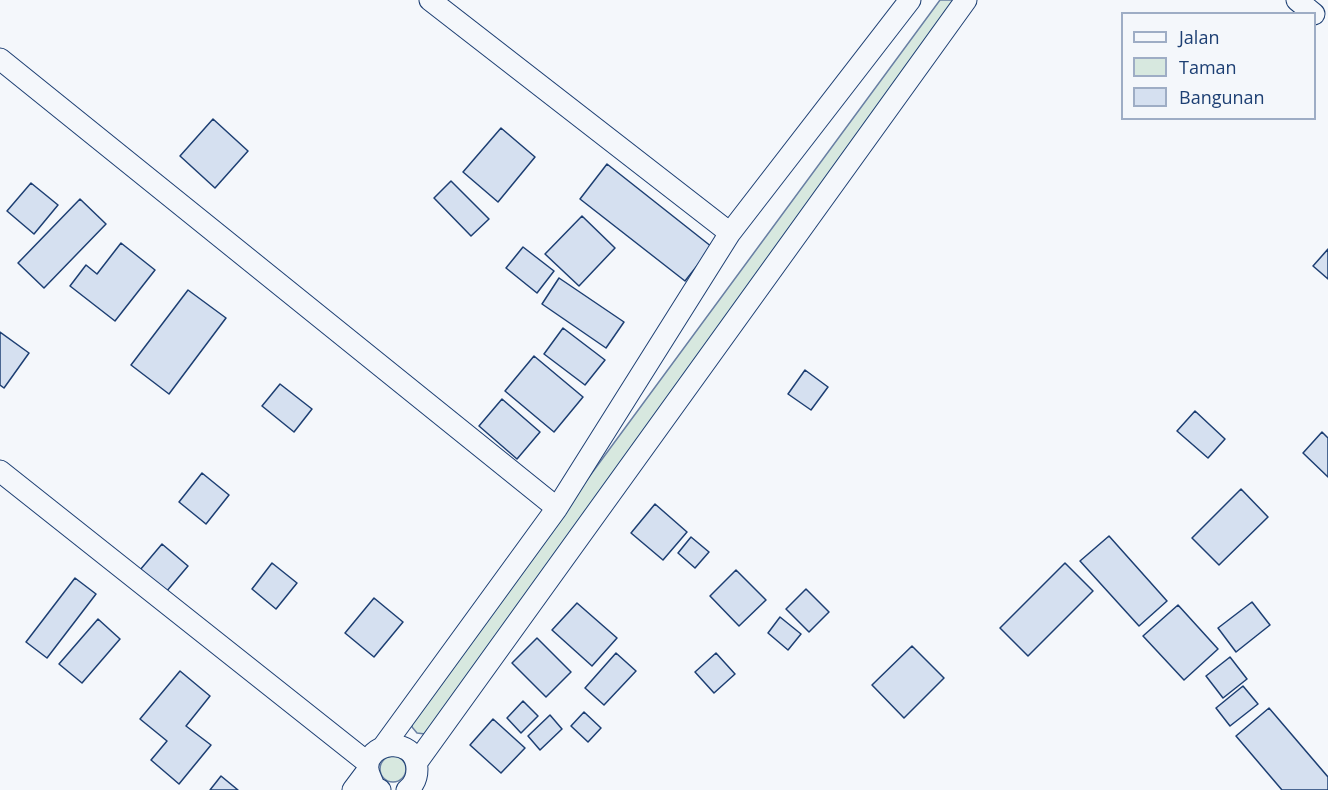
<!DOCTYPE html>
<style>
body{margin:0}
#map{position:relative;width:1328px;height:790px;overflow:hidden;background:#f4f7fb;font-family:"Open Sans",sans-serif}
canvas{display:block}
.legend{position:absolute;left:1121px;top:12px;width:195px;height:108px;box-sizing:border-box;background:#f4f7fb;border:2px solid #9eadc5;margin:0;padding:8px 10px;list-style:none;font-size:18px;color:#1d3f73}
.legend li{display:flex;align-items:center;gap:12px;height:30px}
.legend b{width:30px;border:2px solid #9eadc5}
</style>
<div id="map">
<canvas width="1328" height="790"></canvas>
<ul class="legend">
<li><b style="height:8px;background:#f4f7fb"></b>Jalan</li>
<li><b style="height:16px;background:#d7e8df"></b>Taman</li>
<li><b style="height:16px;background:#d5e0f0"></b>Bangunan</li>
</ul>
</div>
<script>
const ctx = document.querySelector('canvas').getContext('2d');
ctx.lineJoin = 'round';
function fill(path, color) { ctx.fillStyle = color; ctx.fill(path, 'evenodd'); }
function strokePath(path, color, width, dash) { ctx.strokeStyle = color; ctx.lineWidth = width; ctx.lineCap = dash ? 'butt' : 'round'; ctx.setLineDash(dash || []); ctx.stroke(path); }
const green = new Path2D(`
 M940 0H966L425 734 417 733 412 727 413 716Z
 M380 769a13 13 0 1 1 26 0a13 13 0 1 1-26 0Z`);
const building = new Path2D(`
 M213 119 248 151 215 188 180 156Z
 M501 128 535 157 498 202 463 172Z
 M607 164 712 247 685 281 580 199Z
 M451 181 489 219 471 236 434 198Z
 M31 183 58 205 34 234 7 211Z
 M80 199 106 224 44 288 18 263Z
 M582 216 615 248 579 286 545 254Z
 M121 243 155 270 115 321 70 286 86 265 97 274Z
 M523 247 554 271 537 293 506 268Z
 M1328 249V279L1313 266Z
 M559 278 624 322 606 348 542 304Z
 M188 290 226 318 169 394 131 365Z
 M563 328 605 360 585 385 544 354Z
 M0 332 29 353 4 388 0 385Z
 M534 356 583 397 554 432 505 391Z
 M805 370 828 387 811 410 788 394Z
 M280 384 312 409 294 432 262 406Z
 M502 399 540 432 517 459 479 426Z
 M1195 411 1225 439 1208 458 1177 431Z
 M1322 432 1328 438V477L1303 453Z
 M202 473 229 495 206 524 179 502Z
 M1241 489 1268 517 1219 565 1192 538Z
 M655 504 687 532 663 560 631 533Z
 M1109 536 1167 601 1139 626 1080 561Z
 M691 537 709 552 695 568 678 553Z
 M162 544 188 566 166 592 140 570Z
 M272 563 297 583 276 609 252 589Z
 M1065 563 1093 591 1028 656 1000 628Z
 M736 570 766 600 739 626 710 596Z
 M75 578 96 594 47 658 26 642Z
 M806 589 829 612 809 632 786 609Z
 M374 598 403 622 374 657 345 633Z
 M1252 602 1270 625 1236 652 1218 628Z
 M577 603 617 638 592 666 552 630Z
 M1178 605 1218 649 1184 680 1143 636Z
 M780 617 801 634 788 650 768 633Z
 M98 619 120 639 82 683 59 664Z
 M537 638 571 672 546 697 512 663Z
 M912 646 944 678 904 718 872 685Z
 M616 653 636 671 604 705 585 688Z
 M716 653 735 674 714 693 695 672Z
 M1230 657 1247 679 1223 698 1206 676Z
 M180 671 210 696 186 726 211 745 179 784 151 760 167 741 140 719Z
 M1243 686 1258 704 1230 726 1216 708Z
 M523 701 538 716 521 733 507 718Z
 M1269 708 1328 777V790H1282L1236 736Z
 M584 712 601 728 588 742 571 726Z
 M550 715 562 729 540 750 528 736Z
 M493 719 525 748 501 773 470 745Z
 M221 776 238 790H210Z`);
const minor = new Path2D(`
 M430 0 730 233
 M1297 0 1314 14
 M0 59 557 508
 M0 471 368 763
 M383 747 557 508 730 233 910 0
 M417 762 966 0
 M353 790 368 770
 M380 790 375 788C373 783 369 776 368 770 364 742 416 734 417 769 417 777 414 785 407 790`);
fill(green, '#d7e8df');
strokePath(green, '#687fa3', 1.5);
fill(building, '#d5e0f0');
strokePath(building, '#1d3f73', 1.5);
strokePath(minor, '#1d3f73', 23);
strokePath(minor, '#f4f7fb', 21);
</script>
